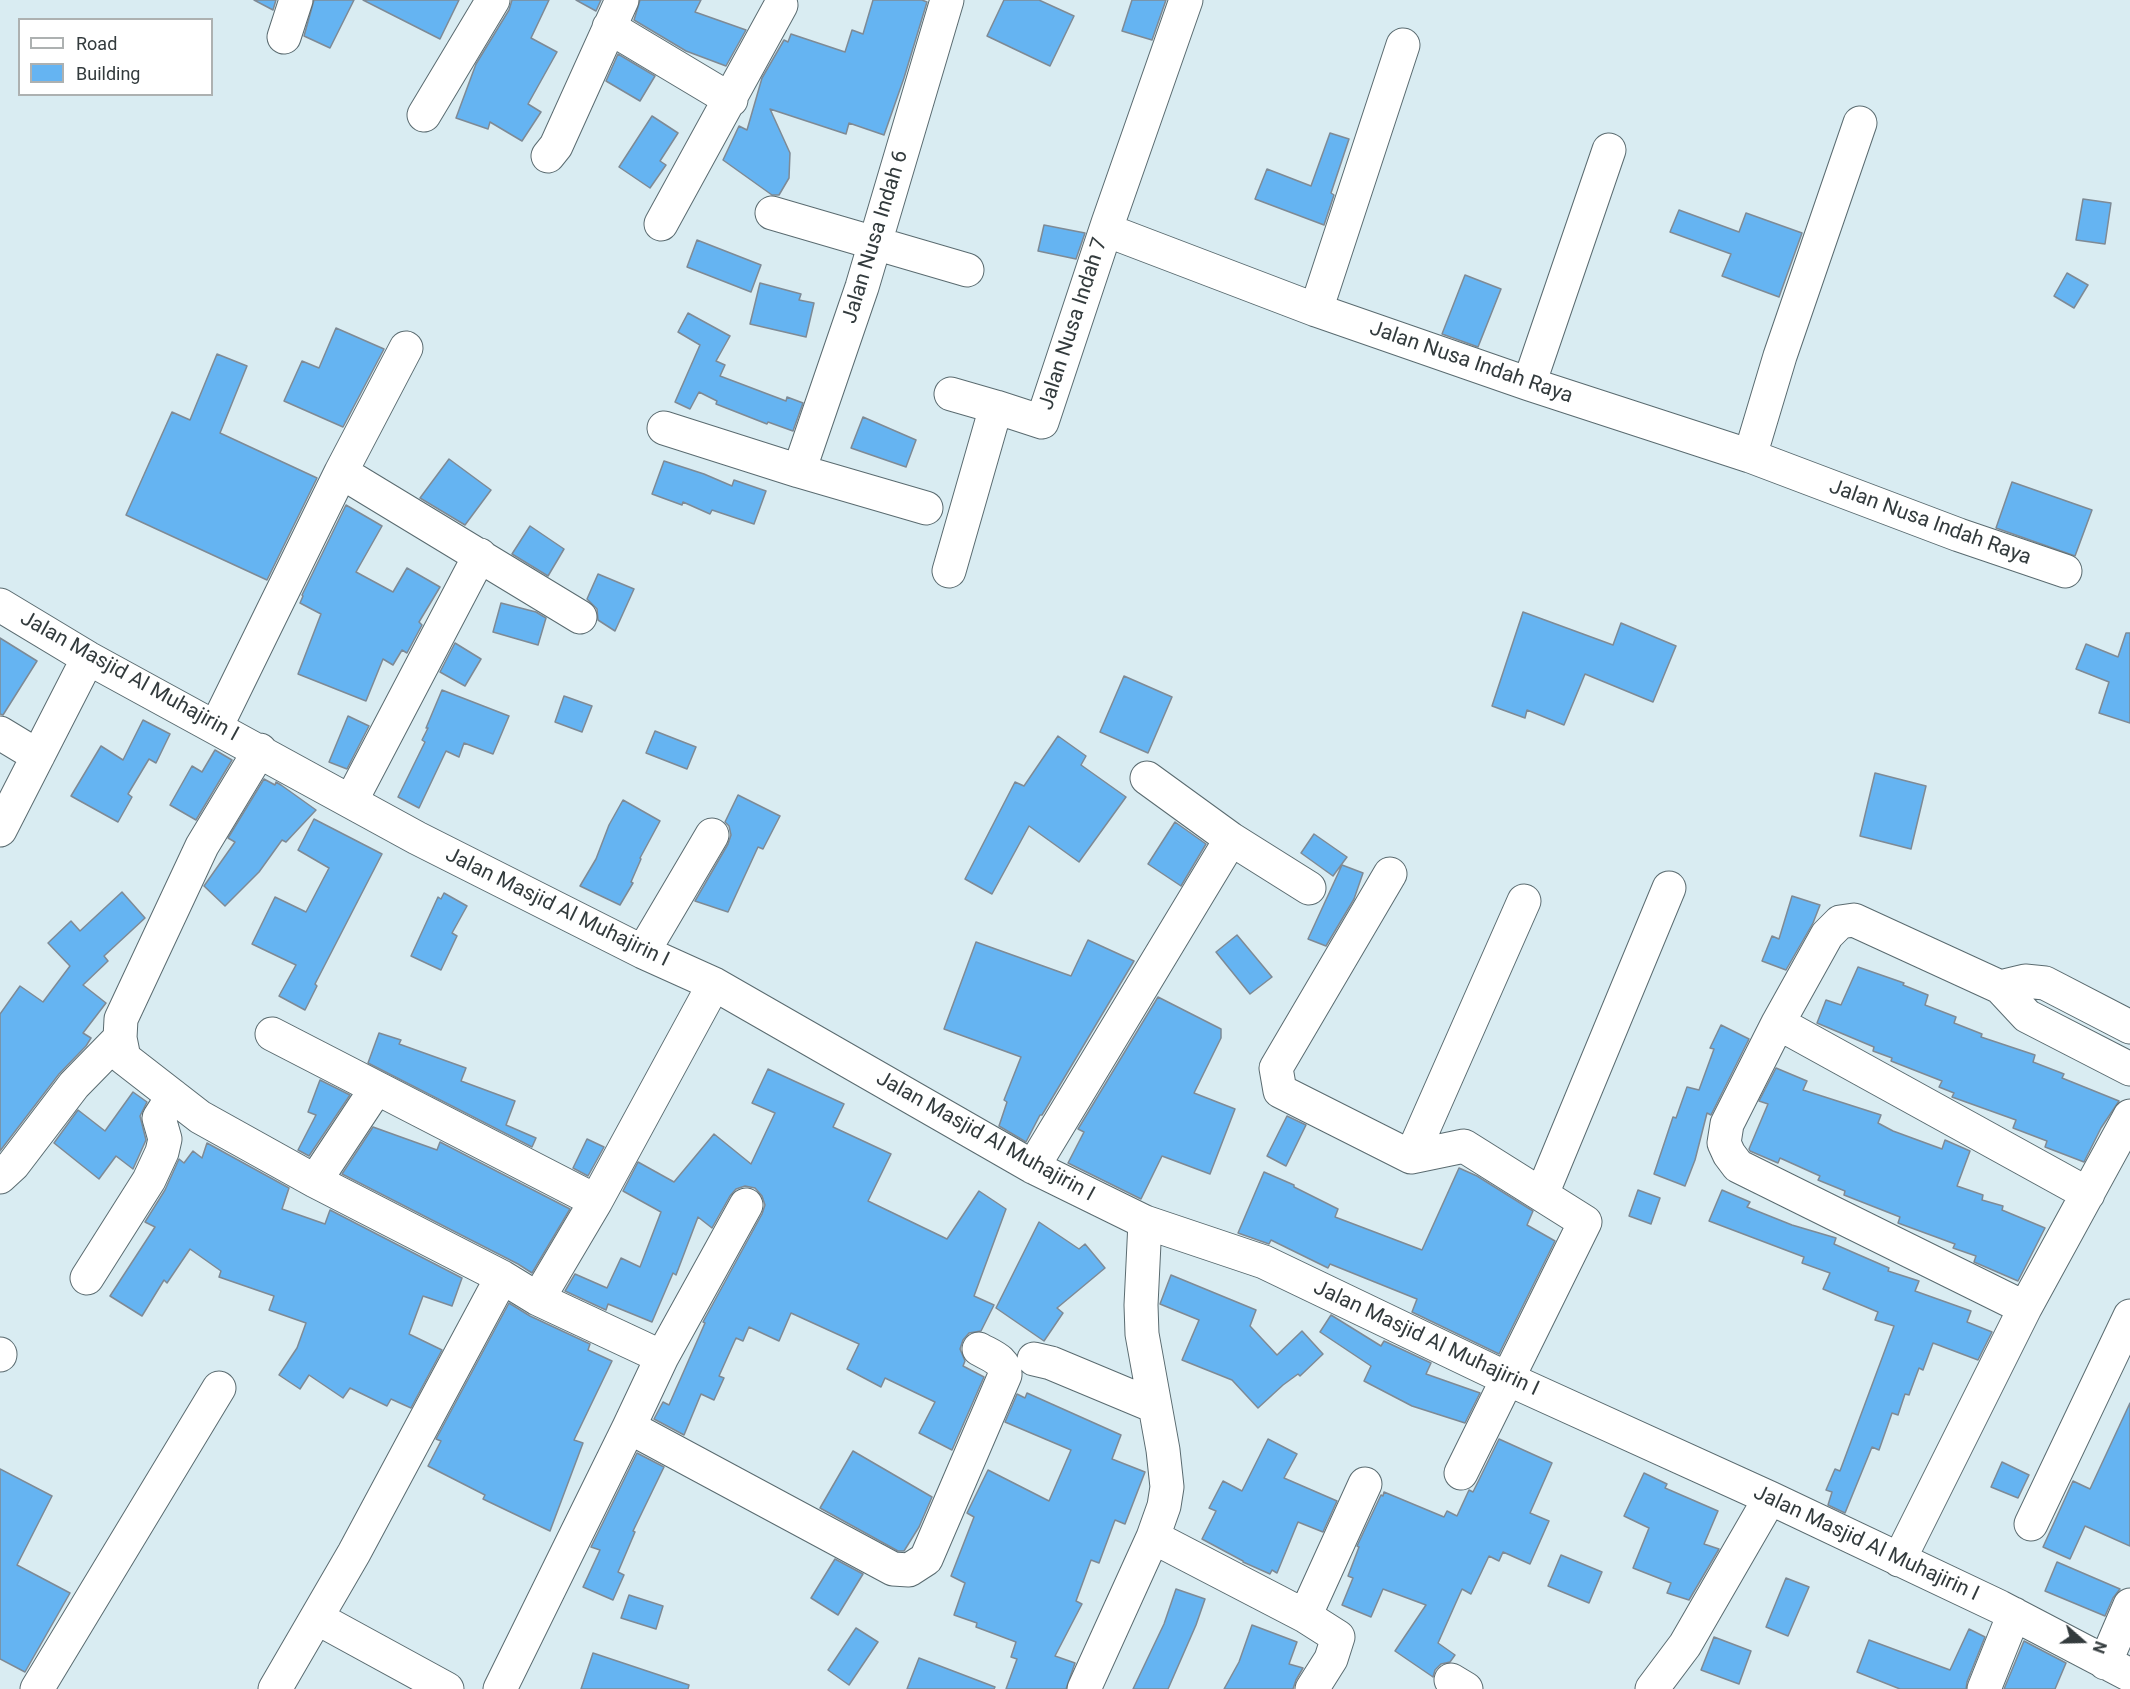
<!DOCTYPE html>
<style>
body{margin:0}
#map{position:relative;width:2130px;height:1689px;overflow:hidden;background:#d9ecf2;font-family:Roboto,sans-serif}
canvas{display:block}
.legend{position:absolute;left:18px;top:18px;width:195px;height:78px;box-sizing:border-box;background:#fff;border:2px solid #adb1b1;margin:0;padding:8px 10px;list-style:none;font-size:18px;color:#333b3d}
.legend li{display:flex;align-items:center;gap:12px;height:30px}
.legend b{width:30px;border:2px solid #adb1b1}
.north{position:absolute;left:2052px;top:1611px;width:60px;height:60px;-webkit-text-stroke:4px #fff;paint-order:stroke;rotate:110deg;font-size:16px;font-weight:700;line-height:24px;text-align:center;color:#333b3d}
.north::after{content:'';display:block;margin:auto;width:21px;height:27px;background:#333b3d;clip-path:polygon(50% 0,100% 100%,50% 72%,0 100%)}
</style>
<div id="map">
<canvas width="2130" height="1689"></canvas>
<ul class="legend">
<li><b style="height:8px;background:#fff"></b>Road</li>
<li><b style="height:16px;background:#65b4f2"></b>Building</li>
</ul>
<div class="north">N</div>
</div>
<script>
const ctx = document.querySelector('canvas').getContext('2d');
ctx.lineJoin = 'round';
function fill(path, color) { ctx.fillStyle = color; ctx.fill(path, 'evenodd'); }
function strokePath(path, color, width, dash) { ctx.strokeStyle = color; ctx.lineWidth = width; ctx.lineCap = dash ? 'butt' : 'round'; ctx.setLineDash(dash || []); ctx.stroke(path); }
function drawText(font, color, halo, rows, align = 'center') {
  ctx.font = font + ' Roboto,sans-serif'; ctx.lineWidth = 5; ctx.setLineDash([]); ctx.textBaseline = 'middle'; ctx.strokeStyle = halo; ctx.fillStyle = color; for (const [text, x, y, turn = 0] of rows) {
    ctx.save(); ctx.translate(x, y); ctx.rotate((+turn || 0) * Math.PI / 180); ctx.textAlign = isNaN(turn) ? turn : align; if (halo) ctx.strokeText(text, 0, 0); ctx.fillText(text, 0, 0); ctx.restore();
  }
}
const building = new Path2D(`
 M254 0H276L273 10Z
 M314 0H354L330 48 304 36Z
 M363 0H459L440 39Z
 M512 0H549L531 38 557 52 528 104 541 112 522 141 490 122 488 129 456 118 476 64 509 10Z
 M576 0H601L596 11Z
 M640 0H701L695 12 746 30 726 66 686 51 634 20Z
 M873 0H922L927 2 904 78 884 135 849 123 846 134 770 109 790 153 789 178 779 195H772L723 160 739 126 747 130 762 78 784 40 788 42 791 34 845 52 852 30 863 34Z
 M1004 0H1039L1074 16 1050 66 987 36Z
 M1132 0H1166L1152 40 1122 31Z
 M618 54 655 76 640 101 606 81Z
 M652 116 678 133 660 161 666 165 650 188 619 167Z
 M1330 133 1349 139 1331 193 1334 195 1324 225 1255 199 1267 169 1311 186Z
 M2083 199 2111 203 2105 244 2076 240Z
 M1679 210 1739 232 1746 213 1802 233 1779 297 1722 276 1731 254 1670 232Z
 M1044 225 1085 233 1076 259 1038 251Z
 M697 240 761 265 751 292 687 267Z
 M2067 273 2088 285 2074 308 2054 296Z
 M1465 275 1501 289 1478 347 1442 334Z
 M760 283 801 294 799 300 814 303 806 337 750 324Z
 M688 313 730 336 716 361 725 365 720 376 786 401 787 397 803 403 793 431 768 422 767 424 716 404 717 401 699 392 690 409 675 402 700 345 678 332Z
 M336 328 384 349 343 427 284 401 302 361 319 368Z
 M217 354 247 366 220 433 317 478 267 580 126 515 172 412 190 420Z
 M863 417 916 440 906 467 851 448Z
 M449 459 491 490 465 525 420 498Z
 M664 461 704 474 732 486 734 480 766 491 754 524 712 510 710 514 683 502 682 505 652 494Z
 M2012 482 2092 510 2075 556 1996 528Z
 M346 505 382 526 356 572 393 592 407 568 440 587 419 622 422 625 407 653 402 650 393 665 383 659 366 701 298 674 321 614 300 603 303 596 302 595Z
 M530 526 564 549 548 576 512 554Z
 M598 574 634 589 615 631 598 620 597 609 587 599Z
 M501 603 536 612 546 618 538 645 493 632Z
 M1523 612 1613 645 1621 623 1676 646 1653 702 1585 674 1564 725 1527 710 1525 718 1492 706Z
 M2126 633H2130V723L2099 713 2109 682 2076 669 2086 644 2118 657Z
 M0 638 37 661 3 715 0 714Z
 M455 643 481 659 465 686 440 672Z
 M1124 676 1172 697 1148 753 1100 732Z
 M442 690 509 716 493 754 464 743 459 757 446 751 419 808 398 797 425 742 422 740 428 728H426Z
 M564 696 592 706 582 732 555 722Z
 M348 716 369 726 347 769 329 762Z
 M143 720 170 734 156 763 149 759 128 794 132 797 118 822 71 796 101 746 123 760Z
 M655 731 696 747 687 769 646 753Z
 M1058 736 1086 756 1081 765 1126 797 1079 862 1029 826 992 894 965 879 1015 782 1024 786Z
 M215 750 232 760 196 820 170 805 192 766 202 772Z
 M1875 773 1926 786 1911 849 1860 836Z
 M264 779 275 785 276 782 281 785 316 810 286 842 282 840 259 872 225 906 204 886 235 842 228 838Z
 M738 795 780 816 763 849 758 847 728 912 695 901 728 844 731 835 729 826 725 822Z
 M623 800 660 821 640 858 641 859 631 882 633 883 620 905 580 886 596 859 609 825Z
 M314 819 382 854 315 984 317 986 305 1010 279 996 296 965 252 944 275 897 306 912 329 868 298 850Z
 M1175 822 1206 844 1181 886 1148 864Z
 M1314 834 1347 857 1333 876 1301 853Z
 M1342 865 1363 873 1354 899 1326 946 1308 939Z
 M122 892 145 918 104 956 108 961 83 985 106 1003 83 1033 91 1038 86 1046 59 1074 0 1151V1014L20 986 43 1002 70 966 48 943 71 921 80 931Z
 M444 893 467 906 452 933 457 936 441 970 411 956 438 897 441 899Z
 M1792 896 1820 905 1813 923 1786 970 1762 961 1772 936 1779 939Z
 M1237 935 1272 977 1250 994 1216 952Z
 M1088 940 1134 961 1042 1115H1040L1026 1142 999 1126 1007 1102 1004 1100 1021 1057 944 1029 976 942 1071 976Z
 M1858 967 1904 983 1903 985 1928 995 1925 1005 1956 1017 1954 1023 1982 1034 1981 1037 2035 1055 2033 1062 2064 1074 2062 1078 2119 1101 2101 1128 2084 1162 2045 1147 2047 1141 2013 1128 2016 1120 1952 1097 1954 1093 1939 1087 1942 1081 1891 1061 1892 1058 1873 1051 1874 1047 1817 1023 1826 1000 1841 1005Z
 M1158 997 1221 1029V1038L1194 1093 1235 1109 1210 1174 1162 1156 1141 1199 1068 1163 1084 1132 1078 1129Z
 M1721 1025 1749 1039 1711 1115 1707 1113 1695 1160 1685 1186 1654 1174 1673 1117 1676 1118 1687 1087 1699 1090 1714 1049 1710 1048Z
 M379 1033 401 1040 399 1044 466 1068 461 1081 515 1101 506 1125 536 1138 532 1147 368 1063Z
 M1776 1068 1807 1081 1803 1090 1881 1115 1878 1123 1893 1131 1942 1149 1945 1140 1970 1151 1957 1186 1983 1195 1982 1200 2003 1206 2002 1210 2045 1228 2018 1281 1974 1262 1976 1256 1953 1248 1955 1244 1898 1223 1900 1217 1844 1195 1845 1191 1818 1180 1820 1176 1780 1158 1778 1163 1750 1151 1749 1149 1768 1104 1759 1101Z
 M768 1069 844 1104 833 1127 891 1154 868 1201 947 1239 979 1191 1006 1209 974 1296 994 1305 981 1331 969 1333 963 1340 960 1349 965 1361 963 1366 984 1377 952 1450 919 1433 935 1402 885 1378 881 1387 847 1369 859 1344 791 1313 779 1341 749 1327 743 1341 736 1338 719 1376 724 1378 714 1400 701 1394 684 1435 654 1419 663 1402 669 1405 705 1323 703 1322 762 1214 765 1205 762 1196 755 1188 745 1186 736 1189 730 1196 712 1228 698 1217 676 1275 673 1273 652 1322 608 1304 606 1310 565 1291 575 1274 607 1288 621 1258 640 1267 661 1212 623 1191 638 1162 674 1182 714 1134 751 1164 775 1113 752 1103Z
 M320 1080 350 1095 309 1156 298 1150 316 1115 308 1112Z
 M133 1092 147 1102 140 1116 146 1140 133 1169 116 1156 99 1179 54 1143 78 1110 105 1131Z
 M1287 1116 1306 1125 1286 1166 1267 1156Z
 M373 1127 437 1150 440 1142 570 1209 532 1273 518 1264 342 1174Z
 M587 1139 604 1147 588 1176 573 1168Z
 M207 1143 289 1188 282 1209 325 1224 330 1210 462 1278 452 1306 423 1296 409 1334 442 1350 411 1408 391 1399 387 1406 350 1388 343 1398 309 1375 300 1389 279 1375 297 1348 306 1323 269 1310 274 1296 219 1277 221 1271 190 1249 167 1283 164 1280 142 1316 110 1296 155 1227 145 1222 165 1190 179 1159 184 1163 193 1151 202 1158Z
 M1459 1168 1477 1176 1533 1211 1527 1225 1555 1241 1499 1354 1412 1312 1417 1299 1330 1264 1328 1268 1271 1240 1269 1244 1238 1233 1264 1172 1294 1185V1187L1338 1209 1335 1217 1422 1250Z
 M1638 1190 1660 1198 1651 1224 1629 1216Z
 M1722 1190 1750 1202 1747 1207 1792 1225 1836 1238 1834 1244 1889 1268 1888 1271 1919 1281 1915 1291 1971 1311 1967 1322 1992 1332 1978 1360 1933 1343 1923 1370 1919 1368 1909 1395 1905 1394 1898 1415 1892 1413 1879 1450 1872 1447 1845 1513 1828 1505 1832 1492 1826 1490 1835 1469 1840 1471 1894 1326 1875 1320 1878 1312 1823 1289 1830 1273 1802 1263 1804 1257 1709 1221Z
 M1039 1222 1079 1249 1085 1244 1105 1268 1057 1308 1063 1313 1044 1341 996 1308Z
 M1171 1275 1256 1310 1250 1326 1277 1355 1302 1331 1323 1354 1300 1376 1298 1374 1283 1385 1258 1408 1232 1380 1182 1360 1199 1320 1160 1304Z
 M509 1303 530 1316 590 1344 588 1350 612 1361 574 1440 583 1443 550 1531 483 1499 485 1495 428 1466 441 1441 436 1439Z
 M1331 1315 1381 1346 1384 1341 1431 1363 1426 1374 1480 1393 1465 1423 1412 1406 1364 1381 1371 1366 1320 1332Z
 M1027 1393 1121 1435 1112 1459 1145 1472 1125 1524 1115 1520 1099 1563 1091 1560 1076 1601 1082 1604 1055 1656 1075 1663 1066 1689H1006L1017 1659 1011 1657 1016 1642 976 1627 977 1623 954 1615 965 1583 951 1576 974 1517 967 1513 988 1470 1049 1501 1071 1450 1005 1422 1017 1394 1025 1398Z
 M2130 1403V1546L2085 1526 2070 1559 2043 1547 2073 1481 2090 1489Z
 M1268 1439 1297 1454 1284 1478 1337 1501 1323 1532 1298 1522 1277 1573 1272 1570 1270 1574 1243 1562V1561L1202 1539 1216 1511 1209 1508 1223 1481 1242 1491Z
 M1499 1439 1552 1463 1530 1513 1549 1521 1530 1564 1503 1552 1499 1561 1489 1556 1471 1594 1462 1589 1438 1643 1455 1655 1450 1662 1441 1664 1435 1670 1433 1677 1395 1651 1426 1605 1383 1589 1371 1617 1342 1605 1353 1578 1348 1576 1359 1547 1357 1546 1381 1495 1383 1496 1384 1492 1444 1517 1447 1511 1457 1516 1469 1490 1473 1492Z
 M853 1451 932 1497 919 1527 904 1551H898L820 1508Z
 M637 1453 664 1467 633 1531 635 1532 618 1572 624 1575 613 1600 583 1587 600 1550 591 1547Z
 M2002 1462 2029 1475 2018 1498 1991 1487Z
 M0 1469 52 1496 17 1565 70 1593 25 1672 0 1659Z
 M1644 1473 1667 1484 1665 1488 1718 1511 1704 1544 1719 1549 1689 1600 1667 1593 1671 1583 1633 1568 1649 1528 1624 1516Z
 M1561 1555 1602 1572 1589 1603 1548 1586Z
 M835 1559 863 1574 838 1615 811 1598Z
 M2057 1562 2120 1589 2113 1598 2105 1616 2045 1591Z
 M1786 1578 1809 1587 1788 1636 1766 1627Z
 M1176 1589 1205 1599 1196 1625 1168 1689H1133L1164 1624Z
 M629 1595 663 1606 656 1629 621 1618Z
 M1252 1625 1297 1642 1289 1664 1303 1668 1296 1680 1293 1689H1224L1239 1662Z
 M856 1628 878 1642 849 1685 828 1670Z
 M1969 1629 1985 1637 1967 1682 1966 1689H1900L1857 1672 1869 1640 1950 1670Z
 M1714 1637 1751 1651 1739 1684 1701 1670Z
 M2024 1641 2066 1663 2055 1689H2004Z
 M593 1653 689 1685 688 1689H581Z
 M919 1658 995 1687 994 1689H907Z`);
const minor = new Path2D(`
 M1186 0 1108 223 1114 233 1316 310 1529 384 1750 456 1959 535 2065 571
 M609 27 731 100
 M284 37 296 0
 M424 115 493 0
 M548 156 556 146 622 0
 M772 213 967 270
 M661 224 781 5
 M1316 310 1403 45
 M1529 384 1609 150
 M951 394 996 407
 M664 428 799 471 926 508
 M1750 456 1780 356 1860 123
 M799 471 862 287 947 0
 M341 472 580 617
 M949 571 996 407 1042 422 1108 223
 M0 605 88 658 417 838 643 952 714 984 1033 1167 1145 1222 1264 1262 1508 1379 1770 1498 2000 1607 2130 1675
 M216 727 341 472 406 348
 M0 733 38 756
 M260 750 202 846 121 1019 120 1038 124 1058 200 1117 315 1181 502 1277 538 1299 662 1357
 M1147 778 1231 839 1309 888
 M351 801 480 555
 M0 830 88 658
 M1390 874 1276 1068 1280 1091 1411 1157 1464 1146 1585 1222 1461 1473
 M643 952 712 835
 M2000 987 2025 981 2045 983 2130 1027
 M1778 1023 2088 1194
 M272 1034 596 1201
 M1411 1157 1524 901
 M1033 1167 1231 839
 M0 1177 13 1165 74 1085 120 1038
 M315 1181 376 1089
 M1542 1194 1669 888
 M87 1278 149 1180 162 1152 165 1139 159 1118 173 1096
 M538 1299 596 1201 714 984
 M2025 1308 1738 1166 1729 1154 1724 1143 1727 1124 1778 1023 1827 935 1840 922 1854 920 2000 987 2027 1016 2130 1069
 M0 1355V1354
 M1034 1359 1051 1363 1154 1406
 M629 1427 893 1569 909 1570 926 1559 1005 1375C1006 1360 991 1356 979 1349
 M2031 1524 2130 1316
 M1153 1537 1305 1616 1338 1637 1331 1659 1312 1689
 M1899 1560 2025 1308 2130 1116
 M1305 1616 1365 1484
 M317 1618 447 1689
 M2105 1663 2130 1605
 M1451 1680 1466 1689
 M37 1689 219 1388
 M275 1689 354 1553 502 1277
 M500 1689 629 1427 662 1357 746 1205
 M1084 1689 1153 1537 1164 1506 1167 1487 1163 1450 1142 1334 1141 1305 1145 1222
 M1652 1689 1685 1645 1770 1498
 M1984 1689 2014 1614`);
const streetNames = [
 ["Jalan Nusa Indah 6",876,237,-73],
 ["Jalan Nusa Indah 7",1074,324,-72],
 ["Jalan Nusa Indah Raya",1471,363,19],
 ["Jalan Nusa Indah Raya",1930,523,20],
 ["Jalan Masjid Al Muhajirin I",129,677,29],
 ["Jalan Masjid Al Muhajirin I",557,908,26],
 ["Jalan Masjid Al Muhajirin I",985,1137,29],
 ["Jalan Masjid Al Muhajirin I",1426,1339,25],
 ["Jalan Masjid Al Muhajirin I",1866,1544,25]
];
fill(building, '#65b4f2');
strokePath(building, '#7e8a95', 1.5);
strokePath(minor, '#5a6b70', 35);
strokePath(minor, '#fff', 33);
drawText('21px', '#333b3d', '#fff', streetNames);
</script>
